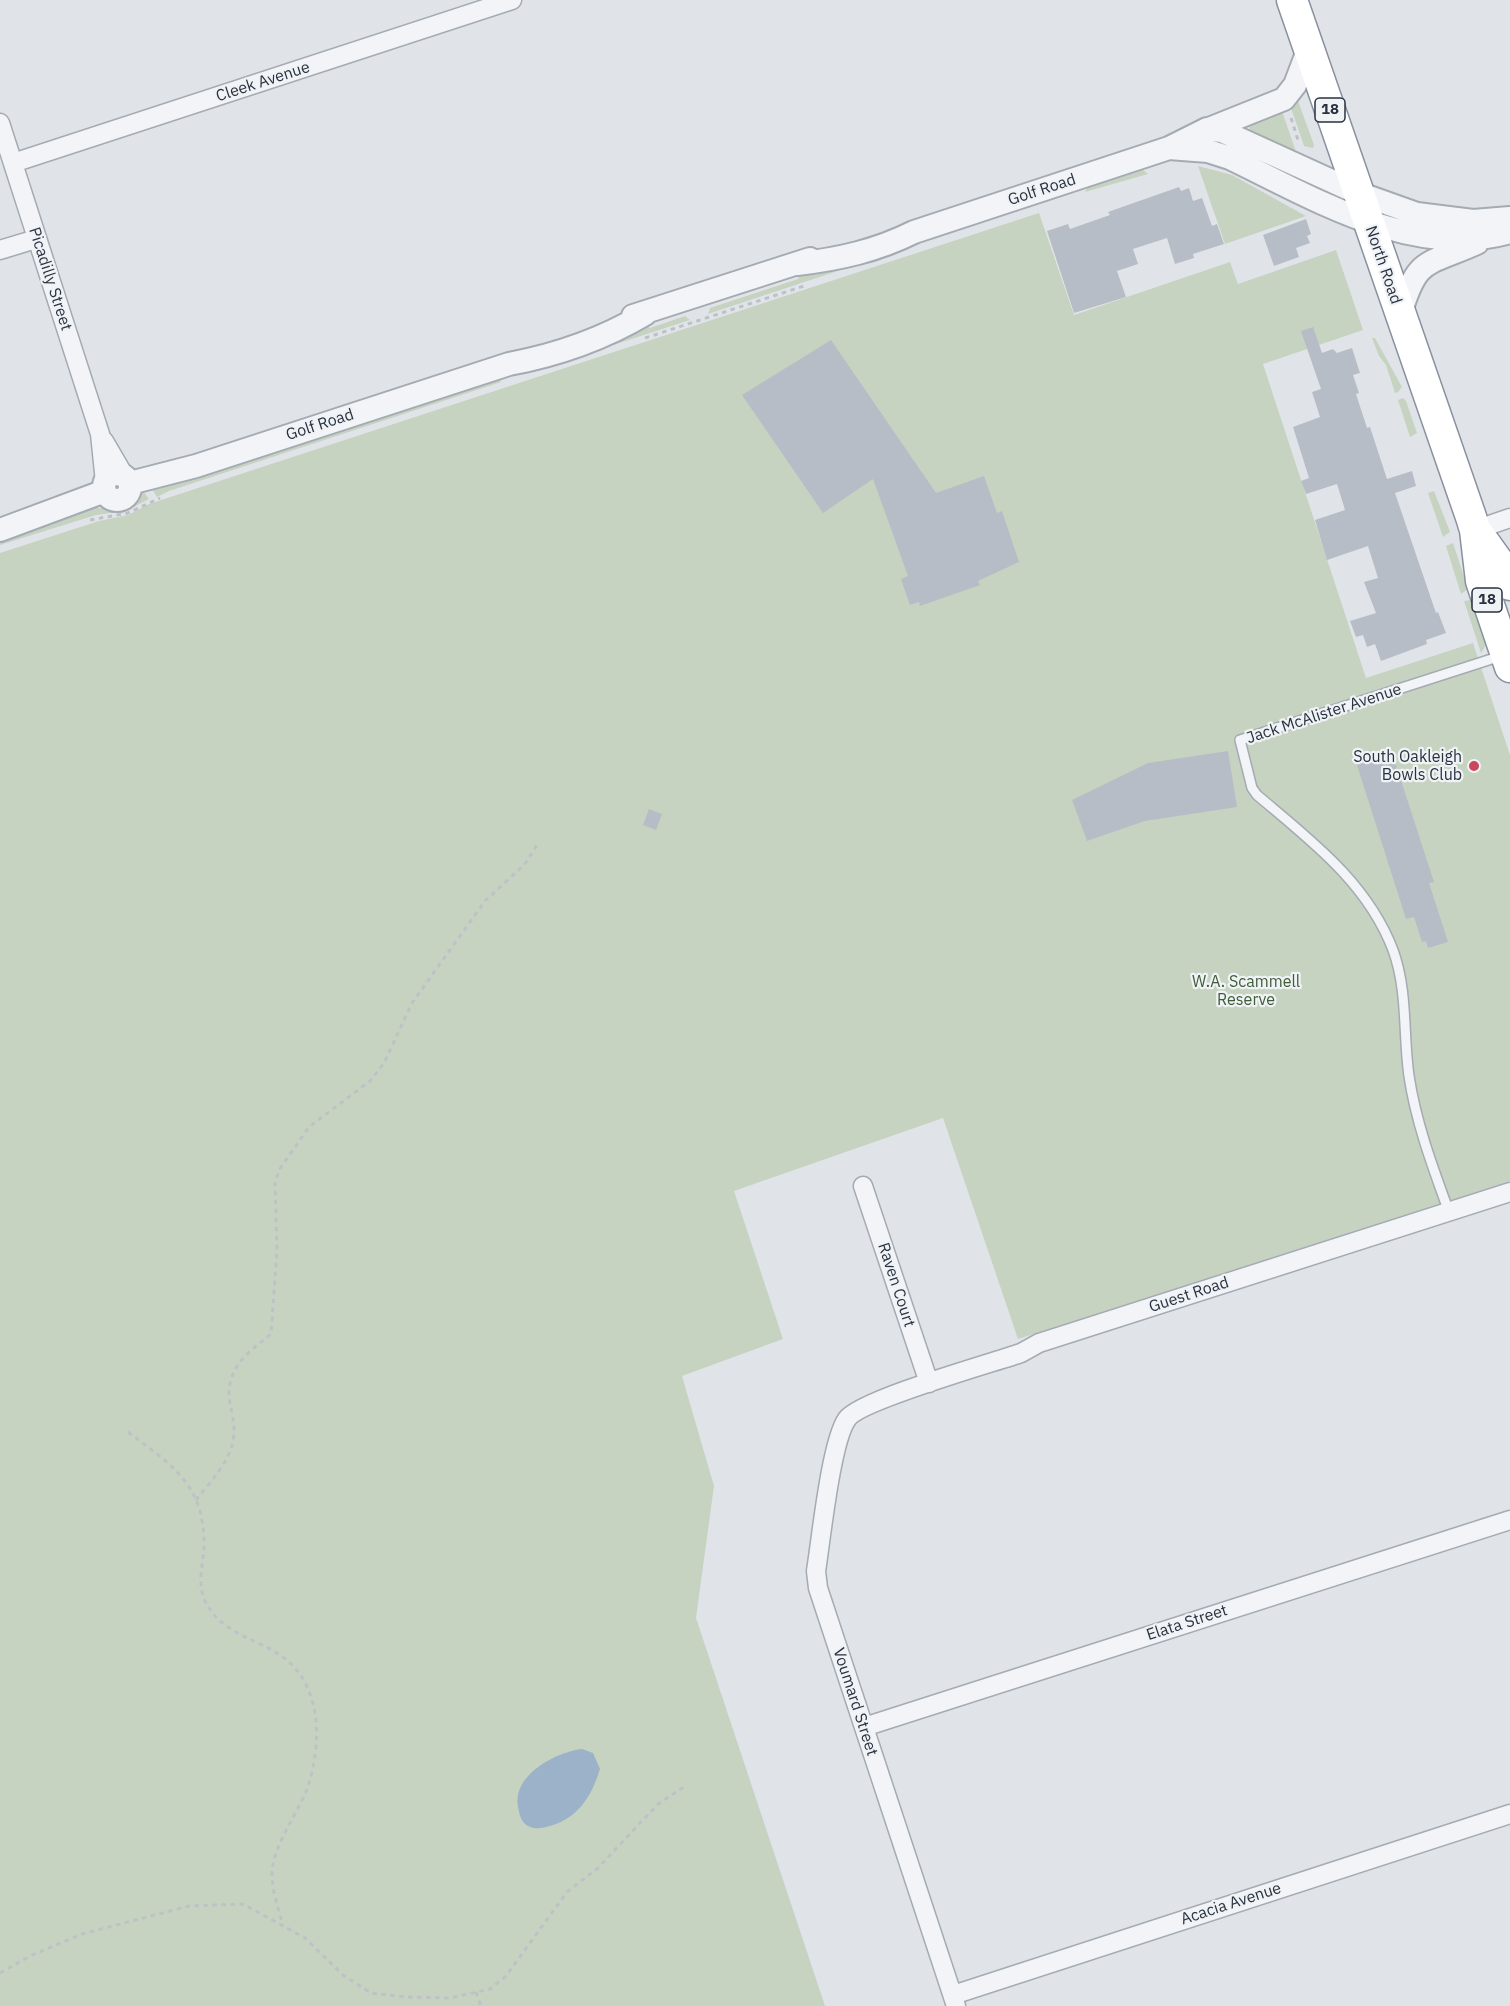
<!DOCTYPE html>
<style>
body{margin:0}
canvas{display:block;background:#e0e4e9}
</style>
<canvas width="1510" height="2006"></canvas>
<script>
const ctx = document.querySelector('canvas').getContext('2d');
ctx.lineJoin = 'round';
function fill(path, color) { ctx.fillStyle = color; ctx.fill(path, 'evenodd'); }
function strokePath(path, color, width, dash) { ctx.strokeStyle = color; ctx.lineWidth = width; ctx.lineCap = dash ? 'butt' : 'round'; ctx.setLineDash(dash || []); ctx.stroke(path); }
function drawText(font, color, halo, rows, align = 'center') {
  ctx.font = font + ' "IBM Plex Sans",sans-serif'; ctx.lineWidth = 4.5; ctx.setLineDash([]); ctx.textBaseline = 'middle'; ctx.strokeStyle = halo; ctx.fillStyle = color; for (const [text, x, y, turn = 0] of rows) {
    ctx.save(); ctx.translate(x, y); ctx.rotate((+turn || 0) * Math.PI / 180); ctx.textAlign = isNaN(turn) ? turn : align; if (halo) ctx.strokeText(text, 0, 0); ctx.fillText(text, 0, 0); ctx.restore();
  }
}
const green = new Path2D(`
 M1297 98 1314 145 1313 148 1304 146 1290 105Z
 M1281 108 1296 152 1250 130 1247 121Z
 M1198 166 1232 175 1306 216 1225 244Z
 M1143 170 1148 174 1085 192 1087 188Z
 M1039 213 1074 315 1230 262 1238 284 1336 250 1363 330 1263 364 1366 678 1473 643 1510 755V1181L1018 1339 943 1118 734 1191 783 1339 682 1376 714 1486 696 1618 825 2006H0V553L99 521 128 515 149 504Z
 M898 251 708 314 710 308 798 279 801 273Z
 M685 316 690 320 521 375 519 370 646 325 650 328Z
 M1372 338H1375L1402 387 1398 392 1395 393 1386 365 1379 356Z
 M499 378 501 382 169 491 157 497 152 489Z
 M1403 398 1406 401 1417 433 1410 437 1398 400Z
 M143 491 149 499 126 511 96 515 0 545V539L86 508H122Z
 M1434 491 1450 532 1443 537 1428 493Z
 M1453 543 1468 589 1461 594 1446 546Z
 M1471 600 1486 645 1481 653 1464 601Z`);
const water = new Path2D(`
 M582 1749 593 1753 600 1769C591 1798 577 1820 546 1827 539 1829 530 1829 524 1823 520 1818 519 1812 518 1806 513 1774 557 1752 582 1749Z`);
const building = new Path2D(`
 M1179 187 1181 191 1189 188 1193 201 1202 198 1212 226 1217 224 1224 244 1193 254 1194 258 1175 264 1167 238 1133 249 1138 264 1117 271 1126 297 1074 313 1047 231 1068 224 1070 229 1110 215 1108 212Z
 M1306 219 1311 234 1307 236 1310 243 1296 248 1299 257 1274 266 1263 235Z
 M1313 327 1322 353 1333 349 1337 353 1352 348 1360 373 1353 375 1359 393 1356 394 1367 428 1370 427 1387 479 1412 471 1416 486 1395 493 1436 613 1438 612 1446 633 1426 640 1427 644 1381 661 1375 644 1367 647 1363 635 1356 637 1350 621 1376 613 1364 582 1378 578 1368 546 1327 560 1315 520 1345 510 1337 484 1306 494 1301 481 1309 478 1293 427 1320 417 1312 392 1321 389 1301 331Z
 M831 340 936 493 984 476 997 513 1002 511 1019 562 978 581 980 585 920 606 919 602 910 605 901 579 908 576 873 479 823 513 742 395Z
 M1228 751 1237 807 1145 821 1087 841 1072 800 1148 763Z
 M1382 754 1385 765 1395 762 1434 882 1429 883 1448 942 1428 948 1426 941 1422 942 1414 917 1406 919 1356 762Z
 M649 809 662 814 656 830 643 825Z`);
const path = new Path2D(`
 M1291 118 1299 143
 M645 338 807 285
 M90 520 128 513 160 498
 M128 1432C173 1466 205 1485 204 1547 203 1564 197 1584 205 1601 232 1654 300 1631 315 1713 319 1736 315 1767 307 1789 297 1814 279 1837 273 1864 269 1884 278 1906 283 1926
 M196 1500C211 1481 233 1459 234 1433 235 1421 230 1408 229 1396 228 1366 249 1352 271 1334L277 1250 275 1181 281 1167 309 1127 370 1081 384 1063 412 1003 485 901 525 864 537 845
 M0 1973 30 1956 82 1934 189 1906 243 1904 305 1938 343 1975 371 1993 405 1997 450 1998 490 1989 506 1976 567 1892 598 1868 658 1804 685 1786
 M476 1992 481 2006`);
const service = new Path2D(`
 M1449 1212C1433 1168 1416 1123 1409 1076 1403 1035 1408 991 1393 950 1367 882 1310 840 1257 795L1252 788 1240 740 1501 656`);
const minor = new Path2D(`
 M0 123 100 434 105 482
 M13 163 512 0
 M0 250 36 239
 M104 441 125 477
 M1475 530 1510 518
 M863 1186 929 1383
 M864 1727 1510 1520
 M953 1995 1510 1814
 M956 2006 818 1588 816 1571C821 1540 831 1441 847 1419 860 1400 992 1363 1021 1353L1039 1343 1510 1192`);
const tertiary = new Path2D(`
 M1209 129 1284 99 1295 85 1309 48
 M1169 148 1208 151 1230 158C1313 198 1414 260 1510 232
 M797 264C839 259 876 251 914 232L1169 148 1207 129 1222 131 1358 193 1417 214 1473 221 1510 218
 M1400 315C1417 256 1426 266 1477 243
 M633 316 810 259
 M104 487a13 13 0 1 1 26 0a13 13 0 1 1-26 0Z
 M130 483 196 466 509 364C557 355 603 339 645 314
 M0 530 105 491`);
const trunk = new Path2D(`
 M1292 0 1471 517 1475 530 1481 581 1510 667
 M1477 532 1505 571 1510 585`);
const markers = [
 [1474,766,6,"#cc475c"]
];
const shields = [
 [1330,110,30],
 [1487,600,30]
];
const shieldNames = [
 ["18",1330,110],
 ["18",1487,600]
];
const streetNames = [
 ["Cleek Avenue",263,82,-18],
 ["Golf Road",1042,190,-18],
 ["North Road",1383,265,71],
 ["Picadilly Street",50,279,72],
 ["Golf Road",320,425,-18],
 ["Jack McAlister Avenue",1324,714,-18],
 ["Raven Court",896,1285,72],
 ["Guest Road",1189,1295,-18],
 ["Elata Street",1187,1623,-18],
 ["Voumard Street",855,1702,72],
 ["Acacia Avenue",1231,1904,-18]
];
const poiNames = [
 ["South Oakleigh",1462,757],
 ["Bowls Club",1462,775]
];
const parkNames = [
 ["W.A. Scammell",1246,982],
 ["Reserve",1246,1000]
];
fill(green, '#c6d3c1');
fill(water, '#9bb2c8');
fill(building, '#b7bdc6');
strokePath(service, '#a5abb3', 12);
strokePath(minor, '#a5abb3', 21);
strokePath(tertiary, '#a5abb3', 26);
strokePath(trunk, '#88919f', 33);
strokePath(path, '#bec2c7', 3, [4.5, 4.5]);
strokePath(service, '#f3f4f7', 9);
strokePath(minor, '#f3f4f7', 18);
strokePath(tertiary, '#f3f4f7', 22);
strokePath(trunk, '#fff', 30);
for (const [x, y, r, color] of markers) { const dot = new Path2D(); dot.arc(x, y, r, 0, 2 * Math.PI); ctx.fillStyle = color; ctx.fill(dot); strokePath(dot, '#f0f3f6', 2); }
for (const [x, y, w] of shields) { const box = new Path2D(); box.roundRect(x - w / 2, y - 12, w, 24, 4.5); ctx.fillStyle = '#f0f3f6'; ctx.fill(box); strokePath(box, '#293240', 1.5); }
drawText('bold 15px', '#293240', null, shieldNames);
drawText('16px', '#293240', '#f0f3f6', streetNames);
drawText('16px', '#293240', '#f0f3f6', poiNames, 'right');
drawText('16px', '#3e5c36', '#f0f3f6', parkNames);
</script>
